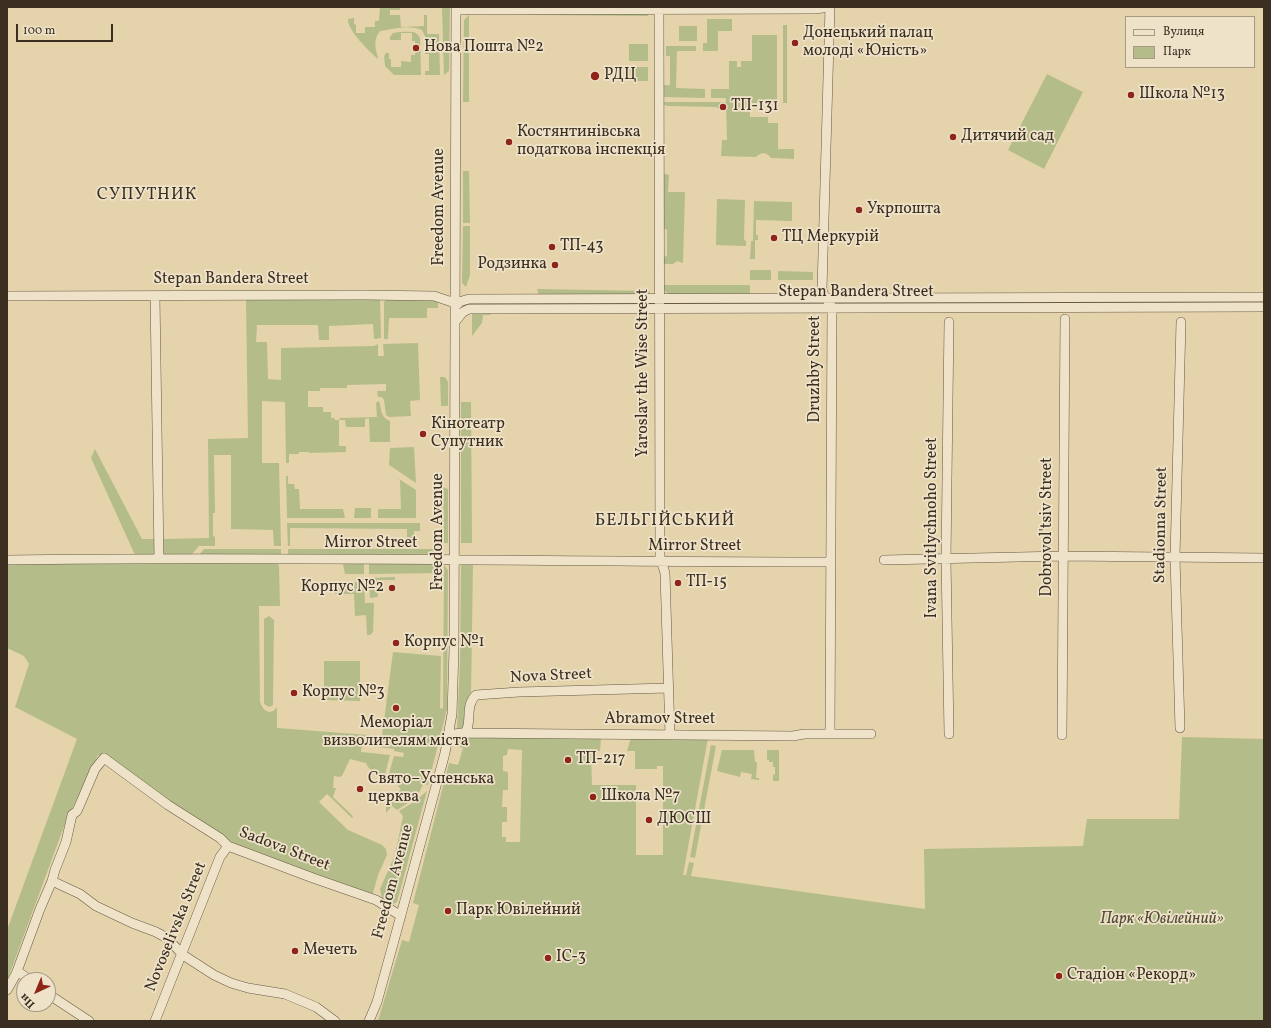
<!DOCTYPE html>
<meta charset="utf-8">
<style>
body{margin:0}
#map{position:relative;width:1271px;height:1028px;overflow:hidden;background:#e5d3ac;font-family:Vollkorn,serif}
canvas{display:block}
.frame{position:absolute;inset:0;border:8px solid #3b2f22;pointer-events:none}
.legend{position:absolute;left:1125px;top:16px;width:130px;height:52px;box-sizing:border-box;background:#eee2c9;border:1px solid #a69a86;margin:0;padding:5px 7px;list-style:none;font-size:12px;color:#3b2f22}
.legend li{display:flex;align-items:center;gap:8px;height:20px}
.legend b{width:20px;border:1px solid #a69a86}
.north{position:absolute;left:16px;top:972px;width:40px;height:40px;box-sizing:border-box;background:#eee2c9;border:1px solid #a69a86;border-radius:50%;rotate:224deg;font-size:11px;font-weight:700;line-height:16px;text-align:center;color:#3b2f22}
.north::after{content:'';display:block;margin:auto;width:14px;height:18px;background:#8f2418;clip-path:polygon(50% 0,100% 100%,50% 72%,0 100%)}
.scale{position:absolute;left:16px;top:24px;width:97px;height:18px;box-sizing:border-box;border:2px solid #3b2f22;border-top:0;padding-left:5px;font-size:12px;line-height:14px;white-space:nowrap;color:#3b2f22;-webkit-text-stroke:3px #eee2c9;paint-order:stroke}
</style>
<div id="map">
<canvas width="1271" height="1028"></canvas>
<div class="frame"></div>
<ul class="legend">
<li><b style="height:5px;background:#eee2c9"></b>Вулиця</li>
<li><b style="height:11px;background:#b4bc89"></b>Парк</li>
</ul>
<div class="north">Пн</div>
<div class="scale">100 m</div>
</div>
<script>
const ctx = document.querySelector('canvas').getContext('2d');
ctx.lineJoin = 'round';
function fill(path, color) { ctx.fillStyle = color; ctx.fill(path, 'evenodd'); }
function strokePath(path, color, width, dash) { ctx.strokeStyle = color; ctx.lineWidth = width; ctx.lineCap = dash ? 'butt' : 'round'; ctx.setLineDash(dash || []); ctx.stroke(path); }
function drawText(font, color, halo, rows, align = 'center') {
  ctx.font = font + ' Vollkorn,serif'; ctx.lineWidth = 3.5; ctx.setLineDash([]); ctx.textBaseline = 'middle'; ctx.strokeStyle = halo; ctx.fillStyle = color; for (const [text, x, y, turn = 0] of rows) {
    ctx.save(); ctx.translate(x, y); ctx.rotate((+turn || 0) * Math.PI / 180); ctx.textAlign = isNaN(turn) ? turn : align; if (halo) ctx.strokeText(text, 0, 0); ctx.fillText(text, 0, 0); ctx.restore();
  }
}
const green = new Path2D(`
 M380 7H400V10H390V15H400L401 27 424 26V15H427V34H439L440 75H425V71H429V54H425V36L422 30C410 24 393 29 380 31 373 40 375 48 378 57V59C369 51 347 30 348 19L354 18V24L356 25V33H365V27H375V21H379Z
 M442 7H450L449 71 444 75Z
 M534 14H648V16L534 15Z
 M469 15V102H463L464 20Z
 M707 19H732V31H718V51H703V43H707Z
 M783 25H787V103H783Z
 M679 26H697V41H679Z
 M400 32C408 32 417 30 420 38L421 75H394L385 66 384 56 386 53H389V59H391V67H401V61L411 62V55H415V41H412V33H401V40H390V37L393 33Z
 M752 35H777V103H750V117H768V123H778V149H794V159L771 158C767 152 761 152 756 157L721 156 722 140H727L726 104H720L721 109H718L717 107 667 106 662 104V102H726V98H711V89H729V61H737V67H741V61H752Z
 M629 44H648V61H629Z
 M666 46H696V51H677L676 88 705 89V98L664 97V85H670V56H666Z
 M629 67H648V81H630Z
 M1047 74 1083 92 1044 169 1008 150Z
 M463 171H469L470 223H463Z
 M662 173 669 175 668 192H685L683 263 677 261 673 264H663V257L667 256V230L662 227Z
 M717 199 745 200 744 240 746 241V246L716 245Z
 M754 201 792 202V221L756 220V235H758V240H755V259H750L751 241H753Z
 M463 226H470V275L466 287 462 283Z
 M750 270H771V280H750Z
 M778 271 813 272V280H778Z
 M662 285H750V295H669L663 289Z
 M537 289 650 291V295H539Z
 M380 298 381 338 374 339 373 324 329 326V340H319L318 325H257L256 342H267L268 379 281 380V348L374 346 378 344V356H384L383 344 418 343 420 400 410 401 411 416 389 417 386 415 384 400 382 397H378L377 391H386V384L347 385V388H320V391H308V407H323V412H331V418H334L335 420H339L340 418 377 417 376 403 379 401C382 410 380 417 390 421V442H370L369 418 365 419V427H346L345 420H339V446H346V452L309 453V452H299V454H289V463H286L285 402 262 401V463H279L281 546H274L273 530 231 529V455H214L215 513H213V536L215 537V546H199L192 554 163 555V539L209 538 208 439 248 438 246 299Z
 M387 298 434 299 438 301V308H427V318H389L388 339H384V302Z
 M848 302H1100V304H848Z
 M491 312V315H483L482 323 472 336V313Z
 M440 377H445L448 382V406H441Z
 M461 402H471L472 543H461Z
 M414 447 416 483 389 465 390 448Z
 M95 449 142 539H154L155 555H135L91 458Z
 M388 472 416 490V518H378V509H401L400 480Z
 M286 476H288V484H294L295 489H299L300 509H343L345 518H287Z
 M443 487 448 489V543H444Z
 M355 508H371V518H354Z
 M287 523H420V531H414V546H407V529L290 528V546H288Z
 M204 549H281V554H200Z
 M288 549H441V554H288Z
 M473 562 471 695 464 729 457 730 460 663 461 566 463 563Z
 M117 563H277L279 566 280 606H259L260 701C262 710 270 717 277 707V728L382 736 393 652 441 656 440 708 443 709 444 565 448 570 447 709 428 785 423 784C419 797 408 803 397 810L392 806 386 813V806L401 789 398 786 404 781 400 778 396 785 388 777 394 756 403 757 404 753 394 751V749L362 745 361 752 390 755 385 775C376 773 369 771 366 763L350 759 342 776 339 777 334 776 333 788H336L333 797 353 816 352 818 327 794 319 802 348 830 382 845 386 849 387 855 378 875 373 893 371 895 231 843 105 757 98 755 66 821 7 981V930L77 739 15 707 29 664 24 656 7 648V564Z
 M343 564H364V574H345Z
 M369 564H441V573L369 574Z
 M395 577V580H377L378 597 370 598 369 578Z
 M364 579 365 603H374L373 632 370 635H367L366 615 355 616 354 594H335L334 588H345V583L358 582Z
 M269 616 274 620 273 705 269 707 264 704V619Z
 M324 661H360V701L324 700Z
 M459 737 601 738 600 751H591L592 785H636V855H663V766H657V769H635V751H627L631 738H708L683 875H686L689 862 694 863 691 876 925 909 924 849 1083 846 1087 819H1179L1182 737 1264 739V1021H378L402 940 409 942 419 905 413 903 449 763 458 765 463 748 454 745 455 739ZM508 749 522 750 520 842H506V837H502V822H507V807H502L503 790H508V772L503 771V756L507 755Z
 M711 745 716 746 695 858 690 857Z
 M722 750H754L755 762H757L756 778H759V780L751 779 752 774 741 772 740 777 717 771Z
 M767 750H779V781H773V775L775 774V767H773V762H769V760H767Z
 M427 791 397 902 391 905 382 899 380 889 395 855 403 816 399 811 414 802Z`);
const minor = new Path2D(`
 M830 7 822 289C823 297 829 300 832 308L830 734
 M456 10 815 9 830 7
 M659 10 660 557 665 573 670 735
 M7 296 365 295 434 296 458 304
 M155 296 159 559
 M455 303 469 299 1264 297
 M455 322 463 312 469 309 1264 307
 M7 560C282 556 556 562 831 562
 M884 560 1063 556 1264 558
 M1180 728 1175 557 1181 322
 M465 734C473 720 464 707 476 695L519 692 669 688
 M949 734 946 559 949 322
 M449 735 461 733 793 736 804 734H871
 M1062 735 1065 319
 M52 881 80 894 96 906 132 923 156 932 167 938 183 955 214 975 231 983 248 988 285 994 316 1007 335 1021
 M17 971 30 980
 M7 990 16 974 40 909 52 881 55 870 66 842 72 815 77 811 81 802 95 769 104 758 168 805 220 838 228 846 313 878 376 900 401 916
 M48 994 89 1021
 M155 1021 214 872 220 857 228 846
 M369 1021 377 1002 395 937 445 753 452 714 454 649 456 7`);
const markers = [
 [795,43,4,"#8f2418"],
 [416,48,4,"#8f2418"],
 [595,76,5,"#8f2418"],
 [1131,95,4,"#8f2418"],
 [723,107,4,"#8f2418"],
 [953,137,4,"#8f2418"],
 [509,142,4,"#8f2418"],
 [859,210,4,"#8f2418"],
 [774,238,4,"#8f2418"],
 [552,247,4,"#8f2418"],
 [555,265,4,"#8f2418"],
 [423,434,4,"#8f2418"],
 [678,583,4,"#8f2418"],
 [392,588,4,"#8f2418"],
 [396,643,4,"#8f2418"],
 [294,693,4,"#8f2418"],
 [396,708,4,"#8f2418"],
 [568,760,4,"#8f2418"],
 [360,789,4,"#8f2418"],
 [593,797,4,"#8f2418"],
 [649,820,4,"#8f2418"],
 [448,911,4,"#8f2418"],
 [295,951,4,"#8f2418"],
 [548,958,4,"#8f2418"],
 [1059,976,4,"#8f2418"]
];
const poiNames = [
 ["Донецький палац",803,34],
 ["молоді «Юність»",803,52],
 ["Нова Пошта №2",424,48],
 ["РДЦ",604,76],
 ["Школа №13",1139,95],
 ["ТП-131",731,107],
 ["Костянтинівська",517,133],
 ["податкова інспекція",517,151],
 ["Дитячий сад",961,137],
 ["Укрпошта",867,210],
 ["ТЦ Меркурій",782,238],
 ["ТП-43",560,247],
 ["Родзинка",547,265,"right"],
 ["Кінотеатр",431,425],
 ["Супутник",431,443],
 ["ТП-15",686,583],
 ["Корпус №2",384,588,"right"],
 ["Корпус №1",404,643],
 ["Корпус №3",302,693],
 ["Меморіал",396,724,"center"],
 ["визволителям міста",396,742,"center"],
 ["ТП-217",576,760],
 ["Свято–Успенська",368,780],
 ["церква",368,798],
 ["Школа №7",601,797],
 ["ДЮСШ",657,820],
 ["Парк Ювілейний",456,911],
 ["Мечеть",303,951],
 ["ІС-3",556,958],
 ["Стадіон «Рекорд»",1067,976]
];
const streetNames = [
 ["Freedom Avenue",440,207,-90],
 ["Stepan Bandera Street",231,280],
 ["Stepan Bandera Street",856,293],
 ["Druzhby Street",816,369,-90],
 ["Yaroslav the Wise Street",644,373,-90],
 ["Stadionna Street",1162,525,-89],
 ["Dobrovol'tsiv Street",1048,527,-90],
 ["Ivana Svitlychnoho Street",933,528,-90],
 ["Freedom Avenue",439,532,-90],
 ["Mirror Street",371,544],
 ["Mirror Street",695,547],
 ["Nova Street",551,677,-3],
 ["Abramov Street",660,720],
 ["Sadova Street",284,850,21],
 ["Freedom Avenue",394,882,-75],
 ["Novoselivska Street",177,927,-68]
];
const parkNames = [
 ["Парк «Ювілейний»",1162,920]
];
const neighbourhoodNames = [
 ["СУПУТНИК",147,196],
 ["БЕЛЬГІЙСЬКИЙ",665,522]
];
fill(green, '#b4bc89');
strokePath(minor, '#665844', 10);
strokePath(minor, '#eee2c9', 9);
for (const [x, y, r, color] of markers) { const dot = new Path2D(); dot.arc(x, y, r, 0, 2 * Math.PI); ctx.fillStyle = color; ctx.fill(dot); strokePath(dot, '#eee2c9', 1.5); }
drawText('16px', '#3b2f22', '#eee2c9', poiNames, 'left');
drawText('16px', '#3b2f22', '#eee2c9', streetNames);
drawText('italic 16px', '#534b37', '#eee2c9', parkNames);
ctx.letterSpacing = '1px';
drawText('17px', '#3b2f22', '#eee2c9', neighbourhoodNames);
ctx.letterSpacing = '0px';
</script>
